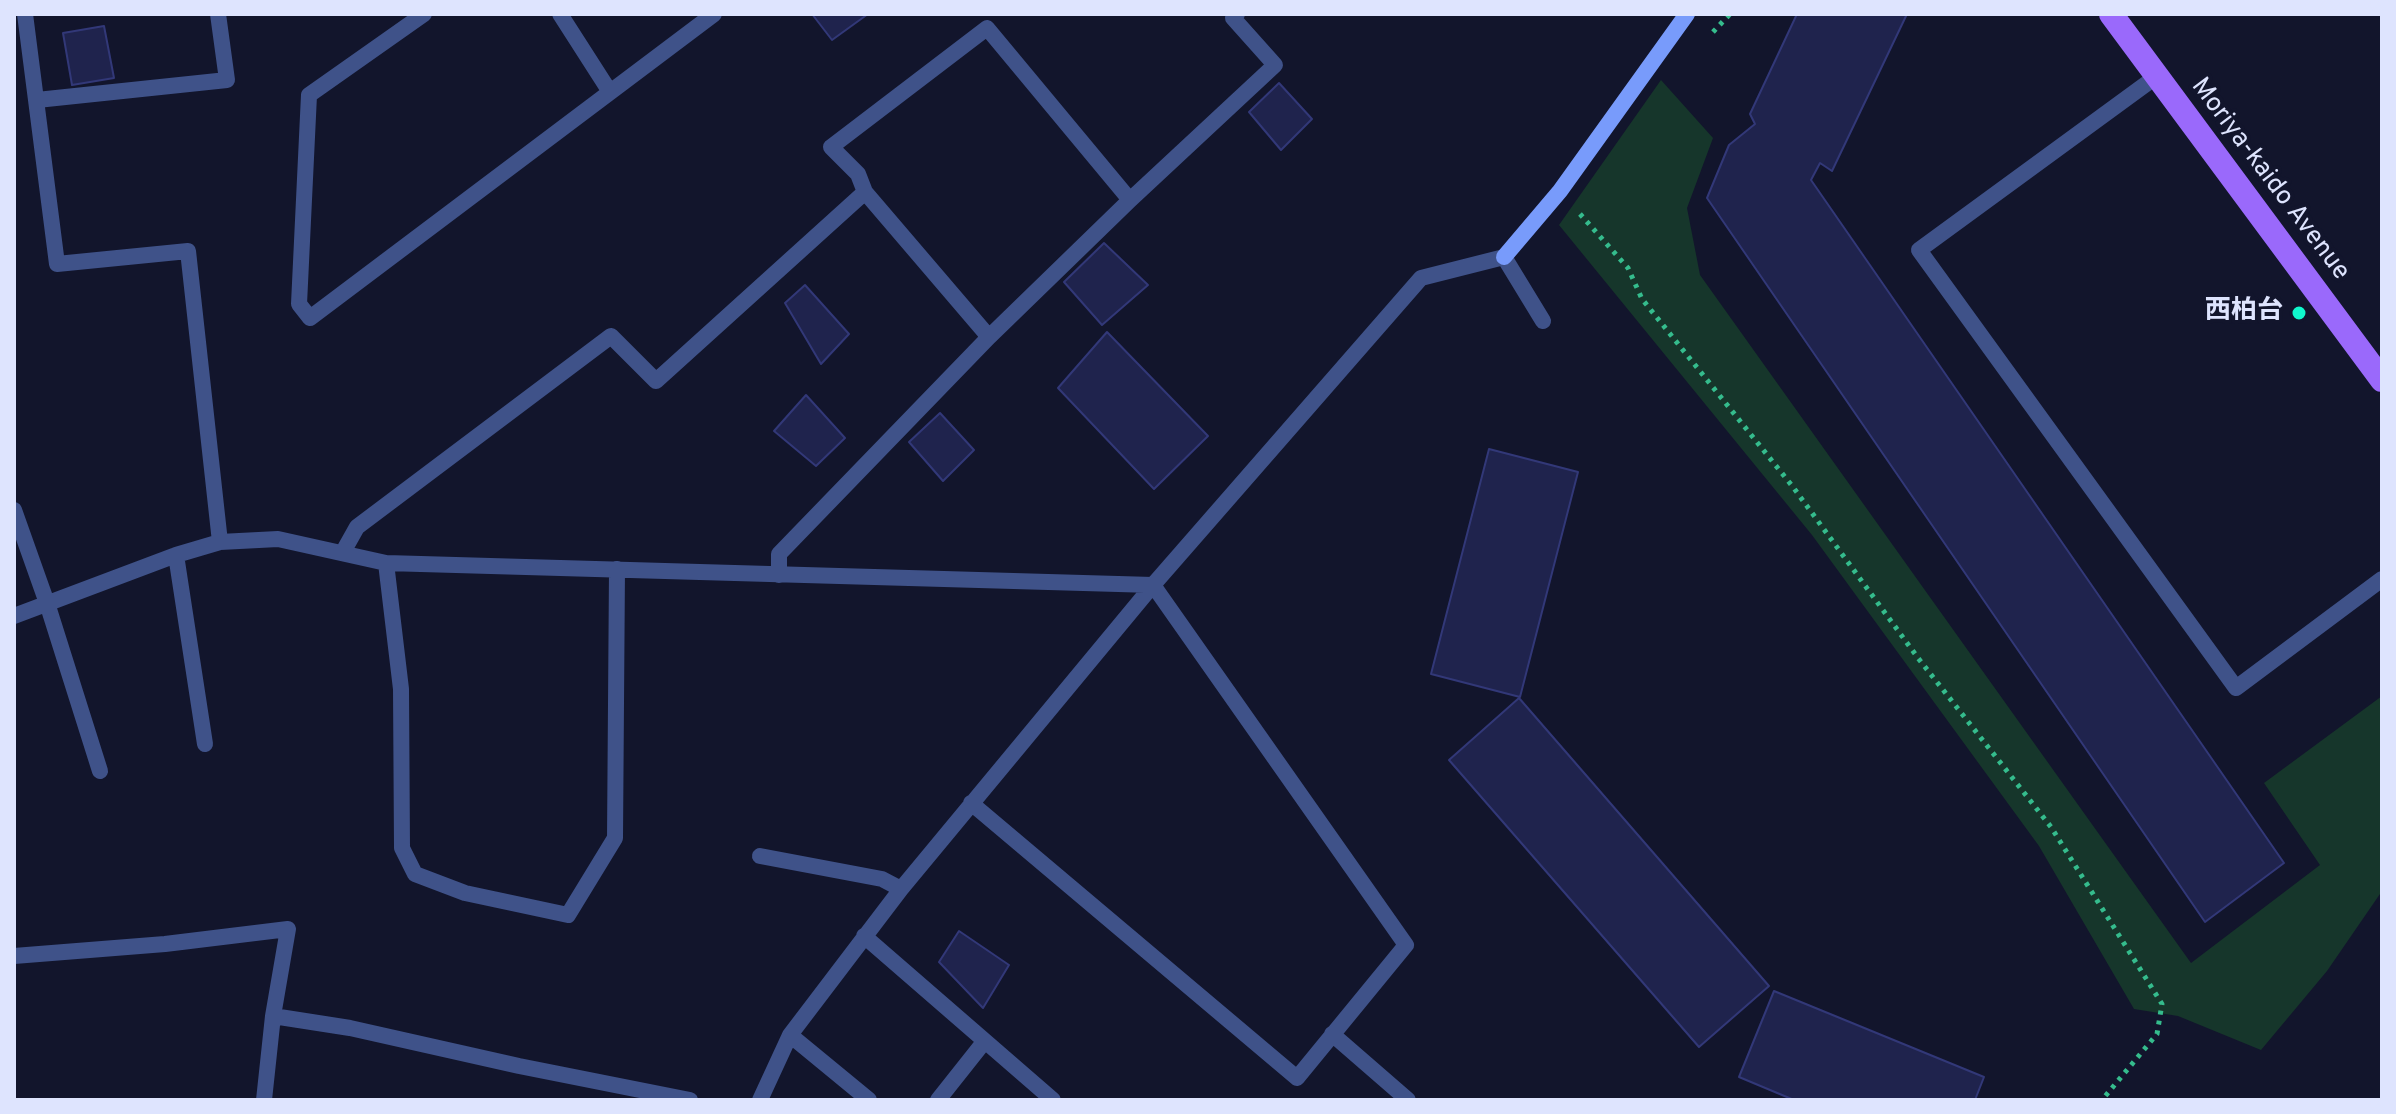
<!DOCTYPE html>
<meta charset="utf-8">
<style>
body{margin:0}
#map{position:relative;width:2396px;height:1114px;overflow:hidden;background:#12152c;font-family:Overpass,sans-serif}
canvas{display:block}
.frame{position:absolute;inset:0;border:16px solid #dee4fe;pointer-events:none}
</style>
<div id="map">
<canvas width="2396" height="1114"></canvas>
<div class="frame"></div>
</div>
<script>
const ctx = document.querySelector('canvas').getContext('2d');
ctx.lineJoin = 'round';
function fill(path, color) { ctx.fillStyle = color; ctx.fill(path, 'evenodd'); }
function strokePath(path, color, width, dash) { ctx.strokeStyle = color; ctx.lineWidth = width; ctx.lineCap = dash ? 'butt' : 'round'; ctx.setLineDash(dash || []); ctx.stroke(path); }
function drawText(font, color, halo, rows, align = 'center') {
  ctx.font = font + ' Overpass,"Noto Sans JP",sans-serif'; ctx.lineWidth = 8; ctx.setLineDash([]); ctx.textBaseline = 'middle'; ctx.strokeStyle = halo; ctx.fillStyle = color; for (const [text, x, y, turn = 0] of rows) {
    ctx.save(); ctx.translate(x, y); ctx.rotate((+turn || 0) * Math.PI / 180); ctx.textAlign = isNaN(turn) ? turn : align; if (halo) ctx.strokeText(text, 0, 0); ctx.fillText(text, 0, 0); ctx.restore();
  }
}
const green = new Path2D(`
 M1661 80 1713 138 1687 208 1700 275 2191 963 2320 865 2264 783 2382 696V891L2327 971 2261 1050 2178 1016 2134 1009 2039 846 1812 535 1559 225Z`);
const building = new Path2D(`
 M812 14H868L832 40Z
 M1797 14H1907L1832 171 1820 163 1811 180 2284 863 2205 922 1707 198 1729 145 1755 124 1750 114Z
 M104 26 114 78 72 85 63 33Z
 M1279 83 1312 119 1281 150 1249 112Z
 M1104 243 1148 285 1102 325 1064 282Z
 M805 285 849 334 821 364 785 303Z
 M1107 332 1208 436 1154 489 1058 388Z
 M806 395 845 438 816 466 774 431Z
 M940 413 974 450 943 481 909 442Z
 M1489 449 1578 472 1520 697 1431 674Z
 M1519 698 1769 986 1699 1047 1449 760Z
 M959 931 1009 965 983 1008 939 962Z
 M1774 991 1984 1077 1975 1100H1794L1739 1077Z`);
const path = new Path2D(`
 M1713 32 1730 14
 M1580 214 1628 268 1642 299 1793 487 1918 658 2051 827 2162 1004 2157 1034 2102 1100`);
const lane = new Path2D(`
 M2157 76 1919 250 2236 688 2382 579
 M1504 257 1543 321`);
const street = new Path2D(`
 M25 14 57 264 188 251 220 542
 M424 14 309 95 299 304 310 318 714 14
 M560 14 610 92
 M37 100 227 80 218 14
 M865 192 989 337
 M14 510 47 603 100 771
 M343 552 357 527 611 336 656 381 865 192 858 174 831 147 987 28 1130 200
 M176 555 205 744
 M386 563 401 689 402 848 415 874 465 893 568 915 615 838 617 569
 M779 575V554L989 337 1130 200 1275 65 1233 18 1237 14
 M14 616 176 555 220 542 278 539 386 563 1153 585 1406 945 1297 1078 971 803
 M760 856 882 879 901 889
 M864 936 1053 1100
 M14 956 165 944 288 929 273 1016 264 1100
 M273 1016 350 1028 519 1066 690 1100
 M1332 1034 1408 1100
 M790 1035 869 1100
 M760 1100 790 1035 901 889 1153 585 1421 278 1504 257
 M938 1100 984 1042`);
const secondary = new Path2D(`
 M1504 257 1560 191 1687 14`);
const primary = new Path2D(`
 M2111 14 2382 380`);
const markers = [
 [2299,313,8,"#10f8cd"]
];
const streetNames = [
 ["Moriya-kaido Avenue",2269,180,53]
];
const poiNames = [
 ["西柏台",2283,313]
];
fill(green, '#16362b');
fill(building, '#1f234d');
strokePath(building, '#323878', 2);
strokePath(path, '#35bc8d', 5, [4, 6]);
strokePath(lane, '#3f5289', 16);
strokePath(street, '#3f5289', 16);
strokePath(secondary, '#789bfb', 16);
strokePath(primary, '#9a69fb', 24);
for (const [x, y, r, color] of markers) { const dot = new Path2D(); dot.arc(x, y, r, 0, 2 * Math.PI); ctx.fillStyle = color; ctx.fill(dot); strokePath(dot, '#12152c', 3); }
drawText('26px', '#dee4fe', '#12152c', streetNames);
drawText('bold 26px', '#dee4fe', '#12152c', poiNames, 'right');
</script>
